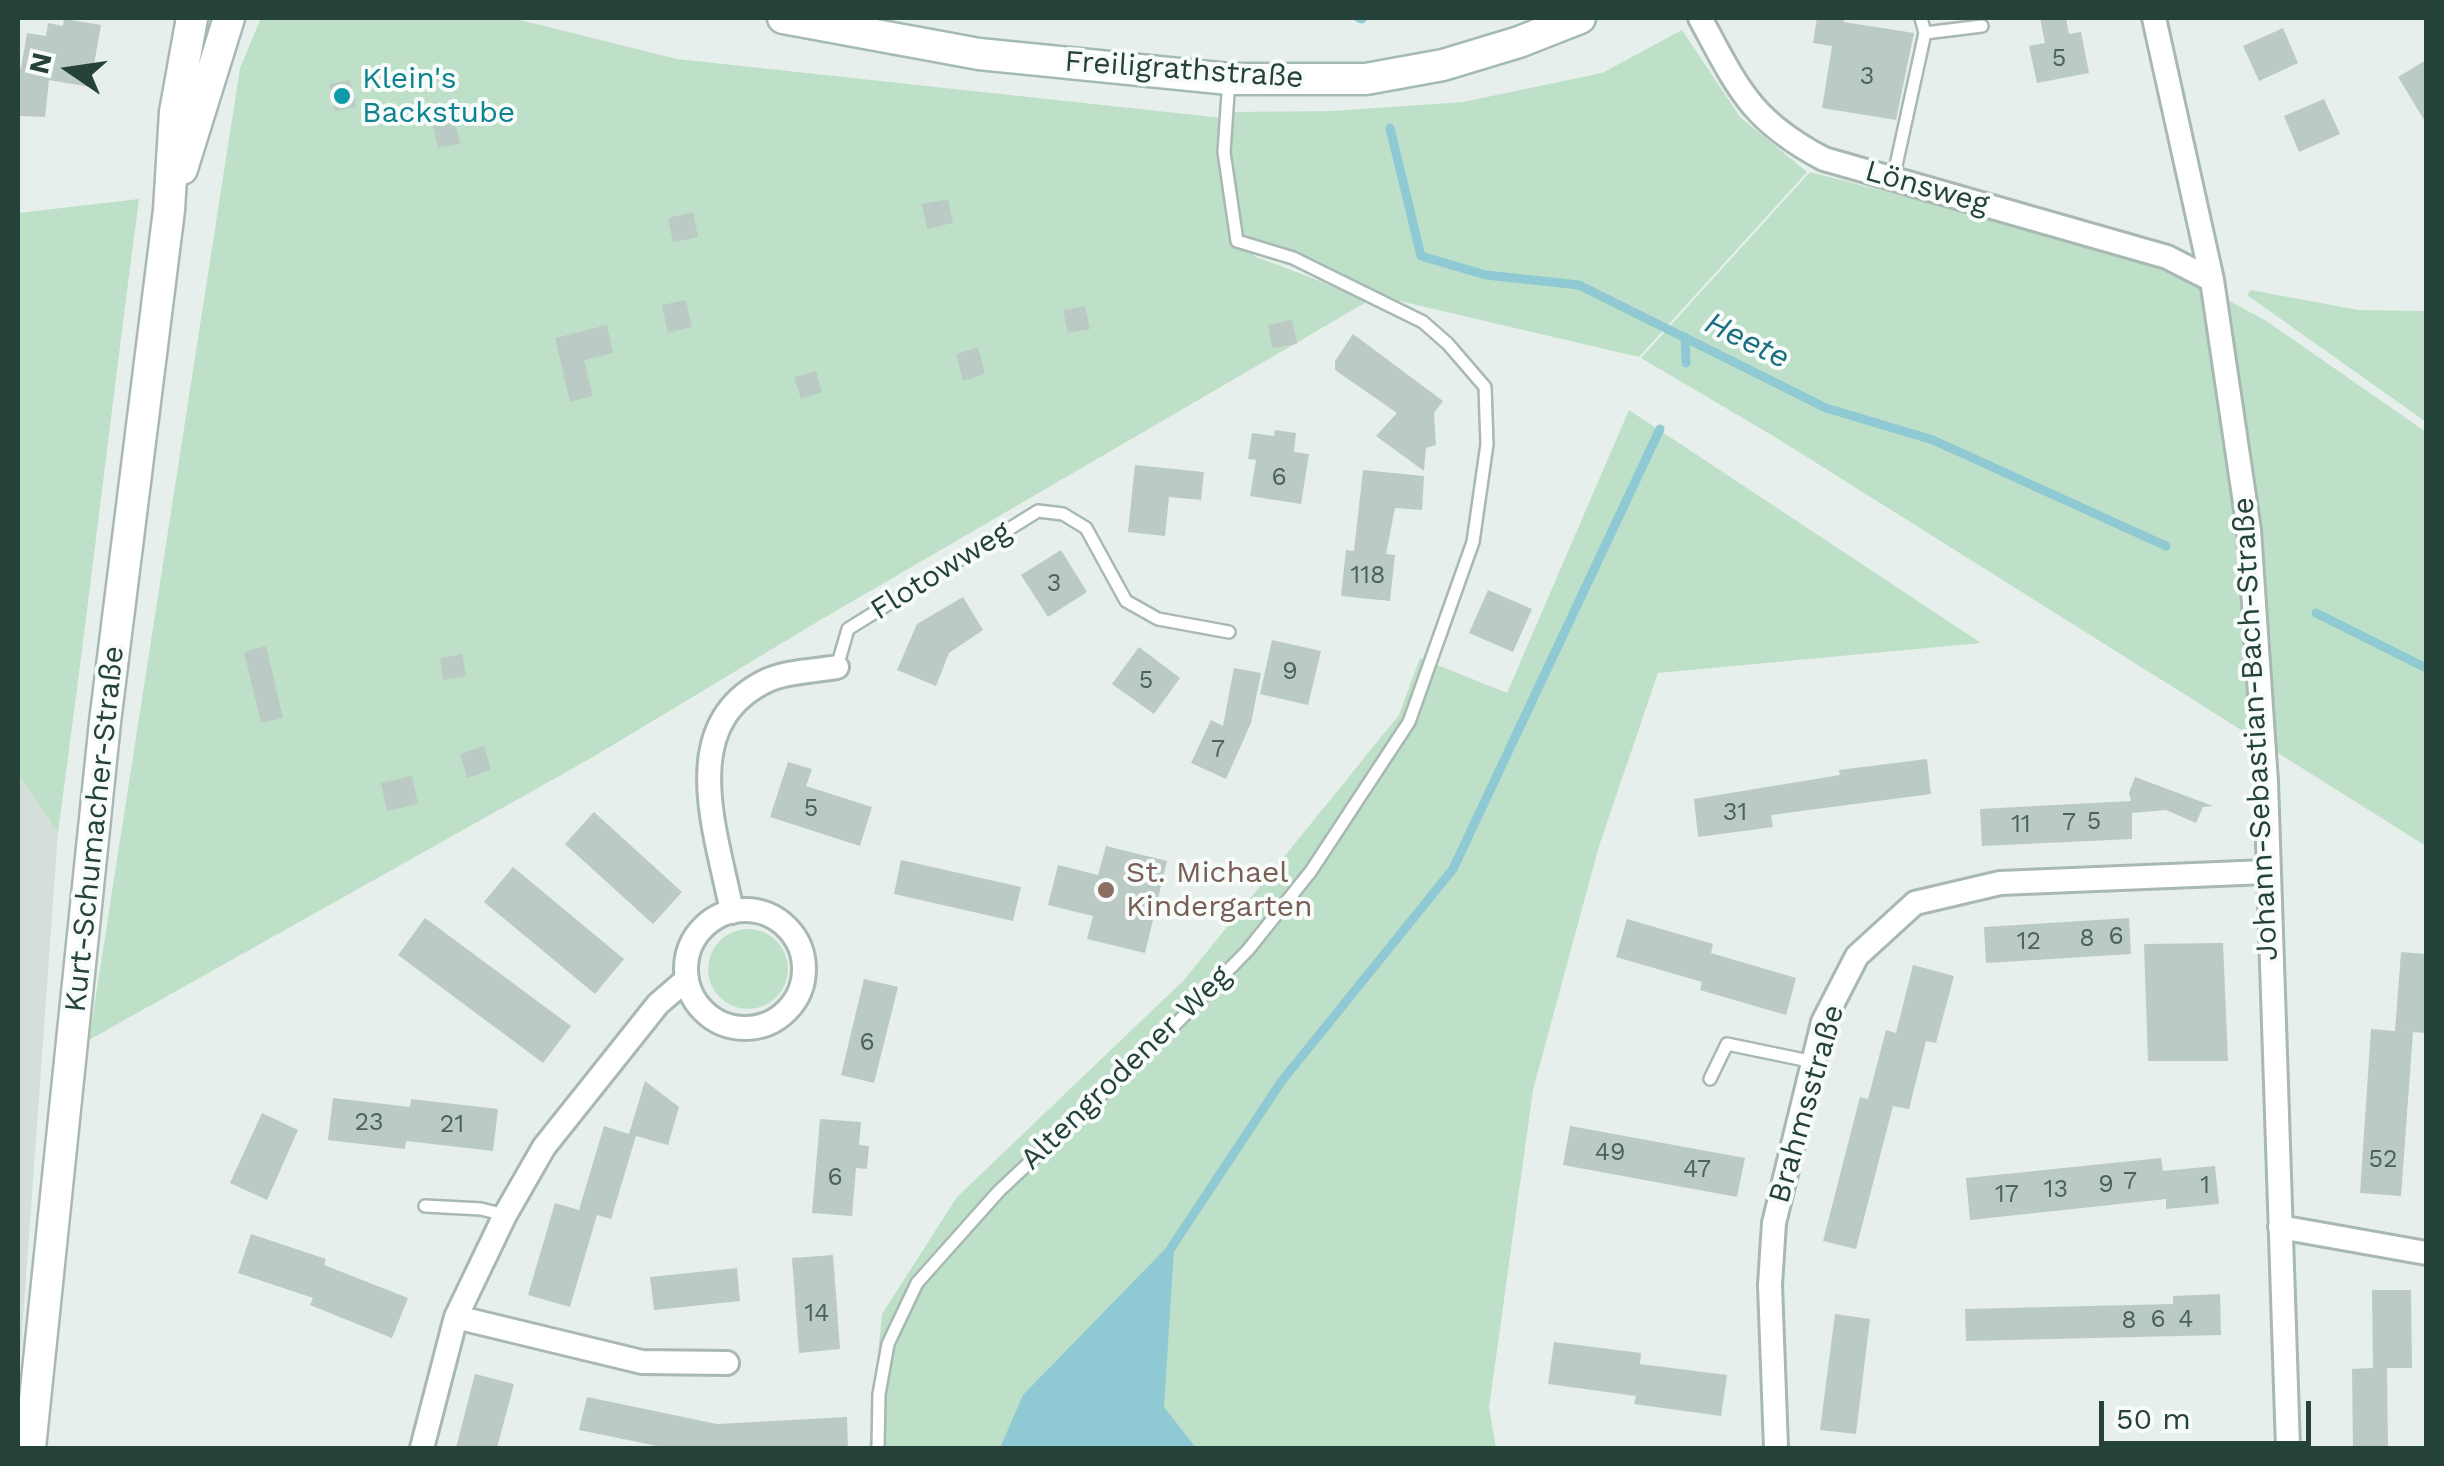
<!DOCTYPE html>
<meta charset="utf-8">
<style>
body{margin:0}
#map{position:relative;width:2444px;height:1466px;overflow:hidden;background:#e6efeb;font-family:"Work Sans",sans-serif}
canvas{display:block}
.frame{position:absolute;inset:0;border:20px solid #24423a;pointer-events:none}
.north{position:absolute;left:20px;top:20px;width:100px;height:100px;-webkit-text-stroke:8px #f7fbf9;paint-order:stroke;rotate:283deg;font-size:28px;font-weight:700;line-height:40px;text-align:center;color:#24423a}
.north::after{content:'';display:block;margin:auto;width:35px;height:45px;background:#24423a;clip-path:polygon(50% 0,100% 100%,50% 72%,0 100%)}
.scale{position:absolute;left:2099px;top:1401px;width:212px;height:45px;box-sizing:border-box;border:5px solid #24423a;border-top:0;padding-left:12px;font-size:30px;line-height:35px;white-space:nowrap;color:#24423a;-webkit-text-stroke:8px #f7fbf9;paint-order:stroke}
</style>
<div id="map">
<canvas width="2444" height="1466"></canvas>
<div class="frame"></div>
<div class="north">N</div>
<div class="scale">50 m</div>
</div>
<script>
const ctx = document.querySelector('canvas').getContext('2d');
ctx.lineJoin = 'round';
function fill(path, color) { ctx.fillStyle = color; ctx.fill(path, 'evenodd'); }
function strokePath(path, color, width, dash) { ctx.strokeStyle = color; ctx.lineWidth = width; ctx.lineCap = dash ? 'butt' : 'round'; ctx.setLineDash(dash || []); ctx.stroke(path); }
function drawText(font, color, halo, rows, align = 'center') {
  ctx.font = font + ' "Work Sans",sans-serif'; ctx.lineWidth = 8; ctx.setLineDash([]); ctx.textBaseline = 'middle'; ctx.strokeStyle = halo; ctx.fillStyle = color; for (const [text, x, y, turn = 0] of rows) {
    ctx.save(); ctx.translate(x, y); ctx.rotate((+turn || 0) * Math.PI / 180); ctx.textAlign = isNaN(turn) ? turn : align; if (halo) ctx.strokeText(text, 0, 0); ctx.fillText(text, 0, 0); ctx.restore();
  }
}
const built = new Path2D(`
 M18 773 58 832 18 1389Z`);
const green = new Path2D(`
 M261 18H512L677 59 1232 119 1233 112 1332 111 1463 102 1602 73 1682 30 1740 117 1807 172 1639 357 1378 296 1294 251 1253 238 1254 256 1370 300 817 622 593 757 89 1040 240 68Z
 M1810 172 2154 261 2265 320 2426 432V846L1775 437 1641 358Z
 M139 199C111 410 87 621 58 832L18 773V213Z
 M2251 290 2358 310 2426 311V422L2247 295Z
 M1629 410 1981 643 1658 673 1599 846 1533 1090 1489 1408 1496 1448H869L882 1314 957 1197 1184 980 1399 715 1420 658 1507 693Z
 M708 969a40 40 0 1 1 80 0a40 40 0 1 1-80 0Z`);
const water = new Path2D(`
 M1167 1247 1174 1249 1164 1407 1196 1448H1000L1023 1395Z`);
const stream = new Path2D(`
 M1359 18 1362 19
 M1390 128 1421 256 1486 275 1579 285 1826 408 1933 440 2166 546
 M1685 337 1686 363
 M2316 613 2426 668
 M1171 1248 1281 1082 1453 869 1660 429`);
const building = new Path2D(`
 M1817 18H1844V22L1914 33 1896 120 1822 108 1832 46 1813 43Z
 M2040 18H2066L2069 34 2081 32 2089 73 2037 83 2029 46 2045 43Z
 M64 19 101 25 90 87 49 80 45 117 18 116V67L21 68 27 33 46 36 48 23 63 26Z
 M2283 28 2298 63 2259 81 2243 46Z
 M2426 60V123L2398 77Z
 M350 80 356 107 335 111 329 84Z
 M2324 99 2340 134 2299 152 2284 116Z
 M455 121 460 144 438 148 433 125Z
 M948 199 953 223 927 229 922 204Z
 M693 212 698 237 673 242 668 218Z
 M686 300 692 327 668 333 662 305Z
 M1085 306 1090 329 1068 333 1063 310Z
 M1292 320 1297 344 1272 348 1268 325Z
 M607 325 613 353 584 360 593 396 570 402 555 338Z
 M1353 334 1443 401 1434 413 1436 445 1426 448 1424 471 1376 436 1397 413 1335 370V361Z
 M978 347 985 374 963 381 956 354Z
 M816 371 822 392 801 399 794 377Z
 M1275 430 1296 433 1294 452 1309 454 1301 504 1250 496 1256 460 1248 459 1252 433 1274 436Z
 M1135 465 1204 472 1201 500 1169 497 1165 536 1128 532Z
 M1363 470 1424 476 1422 510 1395 508 1386 554 1395 555 1390 601 1341 596 1346 550 1354 551Z
 M1061 550 1087 592 1048 617 1021 575Z
 M1488 590 1532 609 1513 652 1469 633Z
 M963 597 983 630 949 653 936 686 897 670 917 624Z
 M1272 640 1321 651 1308 705 1260 694Z
 M266 646 283 718 261 723 244 652Z
 M1139 647 1180 678 1154 714 1112 684Z
 M462 654 466 676 443 680 440 658Z
 M1234 668 1261 673 1251 723 1226 779 1191 763 1211 720 1223 726Z
 M484 746 491 770 467 778 460 754Z
 M1927 759 1931 794 1771 815 1773 827 1698 837 1694 799 1840 775 1839 770Z
 M788 762 812 769 806 786 872 807 860 846 770 817Z
 M412 776 418 804 387 811 381 783Z
 M2135 777 2213 806 2203 807 2196 823 2166 810 2132 813V839L1982 846 1980 809 2131 801 2129 793Z
 M594 812 682 892 653 924 565 844Z
 M1106 846 1167 861 1145 953 1087 939 1093 916 1048 905 1058 865 1098 875Z
 M901 860 1021 887 1013 921 894 894Z
 M513 867 624 959 595 994 484 902Z
 M425 918 571 1026 543 1063 398 955Z
 M2129 918 2131 954 1986 963 1984 927Z
 M1627 919 1713 944 1711 953 1796 978 1786 1015 1700 990 1702 982 1616 957Z
 M2223 943 2228 1061H2148L2144 944Z
 M2401 952 2426 954V1033L2398 1031 2413 1032 2401 1196 2360 1193 2371 1029 2395 1031Z
 M1913 965 1954 976 1936 1043 1926 1041 1909 1109 1893 1106 1856 1249 1823 1241 1860 1097 1868 1099 1886 1030 1896 1033Z
 M864 979 898 987 874 1083 841 1075Z
 M645 1081 679 1107 668 1145 636 1136 611 1219 597 1215 570 1307 528 1295 555 1203 579 1210 604 1126 629 1134Z
 M333 1098 410 1107 411 1099 498 1109 493 1151 406 1141 405 1149 328 1140Z
 M262 1113 298 1130 267 1200 230 1183Z
 M820 1119 861 1122 859 1145 869 1146 867 1169 856 1168 852 1216 812 1213Z
 M1570 1126 1745 1158 1737 1197 1563 1165Z
 M2161 1158 2163 1171 2215 1166 2219 1204 2166 1209V1199L1970 1220 1966 1178Z
 M251 1234 326 1259 324 1265 408 1298 392 1338 310 1305 313 1298 238 1273Z
 M833 1255 840 1349 799 1353 792 1258Z
 M737 1268 740 1301 654 1310 650 1277Z
 M2372 1290H2411L2412 1368H2387L2388 1448H2353L2352 1369 2373 1368Z
 M2220 1294 2221 1335 1966 1341 1965 1309 2173 1304V1296Z
 M1835 1314 1870 1319 1856 1434 1820 1430Z
 M1554 1342 1641 1353 1640 1364 1727 1375 1721 1416 1634 1404 1636 1396 1548 1384Z
 M475 1374 514 1384 497 1448H456Z
 M587 1397 717 1424 847 1417 848 1448H667L579 1430Z`);
const service = new Path2D(`
 M1925 33 1982 26
 M1893 179 1925 33 1921 18
 M837 667 848 629 1038 511 1063 514 1086 528 1126 601 1158 619 1229 632
 M1710 1079 1727 1044 1814 1062
 M425 1206 481 1209 505 1215
 M878 1448 879 1394 888 1344 917 1283 999 1191 1168 1032 1248 950 1311 871 1409 722 1473 542 1487 444 1485 387 1448 344 1423 322 1293 258 1237 241 1224 152 1229 79`);
const minor = new Path2D(`
 M1700 18C1738 88 1750 120 1824 159L2167 257 2212 280
 M2154 18 2212 280 2249 530 2266 782 2288 1448
 M686 969a59 59 0 1 1 118 0a59 59 0 1 1-118 0Z
 M732 912C717 833 674 724 768 680 788 671 816 671 837 667
 M2280 1227 2426 1253
 M456 1317 642 1362 727 1363
 M422 1448 456 1317 505 1215 544 1147 658 1004 687 979
 M1776 1448 1770 1285 1774 1223 1823 1022 1857 956 1915 903 2000 883 2266 872`);
const tertiary = new Path2D(`
 M182 169 229 18
 M30 1448 105 722 169 210 175 112 192 18`);
const secondary = new Path2D(`
 M783 18 979 54 1229 79H1366L1443 65 1519 42 1580 18`);
const markers = [
 [342,96,10,"#0f9aa8"],
 [1106,890,10,"#8d6e63"]
];
const numberNames = [
 ["5",2059,59],
 ["3",1867,77],
 ["6",1279,478],
 ["118",1368,576],
 ["3",1054,584],
 ["9",1290,672],
 ["5",1146,681],
 ["7",1218,750],
 ["5",811,809],
 ["31",1735,813],
 ["5",2094,822],
 ["7",2069,823],
 ["11",2021,825],
 ["6",2116,937],
 ["8",2087,939],
 ["12",2029,942],
 ["6",867,1043],
 ["23",369,1123],
 ["21",452,1125],
 ["49",1610,1153],
 ["52",2383,1160],
 ["47",1697,1170],
 ["6",835,1178],
 ["7",2130,1182],
 ["9",2106,1185],
 ["1",2205,1186],
 ["13",2056,1190],
 ["17",2007,1195],
 ["14",817,1314],
 ["6",2158,1320],
 ["4",2186,1320],
 ["8",2129,1321]
];
const streetNames = [
 ["Freiligrathstraße",1184,70,4],
 ["Lönsweg",1927,188,16],
 ["Flotowweg",941,571,-32],
 ["Johann-Sebastian-Bach-Straße",2256,729,-93],
 ["Kurt-Schumacher-Straße",95,829,-84],
 ["Altengrodener Weg",1126,1068,-44],
 ["Brahmsstraße",1807,1104,-74]
];
const cultureNames = [
 ["Klein's",362,79],
 ["Backstube",362,113]
];
const educationNames = [
 ["St. Michael",1126,873],
 ["Kindergarten",1126,907]
];
const waterNames = [
 ["Heete",1747,341,26]
];
fill(built, '#d4dfda');
fill(green, '#bfe0c8');
fill(water, '#8ec9d4');
strokePath(stream, '#8ec9d4', 9);
fill(building, '#bbcac4');
strokePath(service, '#a8b8b2', 16);
strokePath(minor, '#a8b8b2', 28);
strokePath(tertiary, '#a8b8b2', 35);
strokePath(secondary, '#a4bbb3', 35);
strokePath(service, '#fff', 11);
strokePath(minor, '#fff', 22);
strokePath(tertiary, '#fff', 30);
strokePath(secondary, '#fff', 30);
for (const [x, y, r, color] of markers) { const dot = new Path2D(); dot.arc(x, y, r, 0, 2 * Math.PI); ctx.fillStyle = color; ctx.fill(dot); strokePath(dot, '#f7fbf9', 4); }
drawText('25px', '#4a645c', null, numberNames);
drawText('30px', '#24423a', '#f7fbf9', streetNames);
drawText('30px', '#0d838f', '#f7fbf9', cultureNames, 'left');
drawText('30px', '#785e54', '#f7fbf9', educationNames, 'left');
drawText('italic 32px', '#1c6f80', '#f7fbf9', waterNames);
</script>
